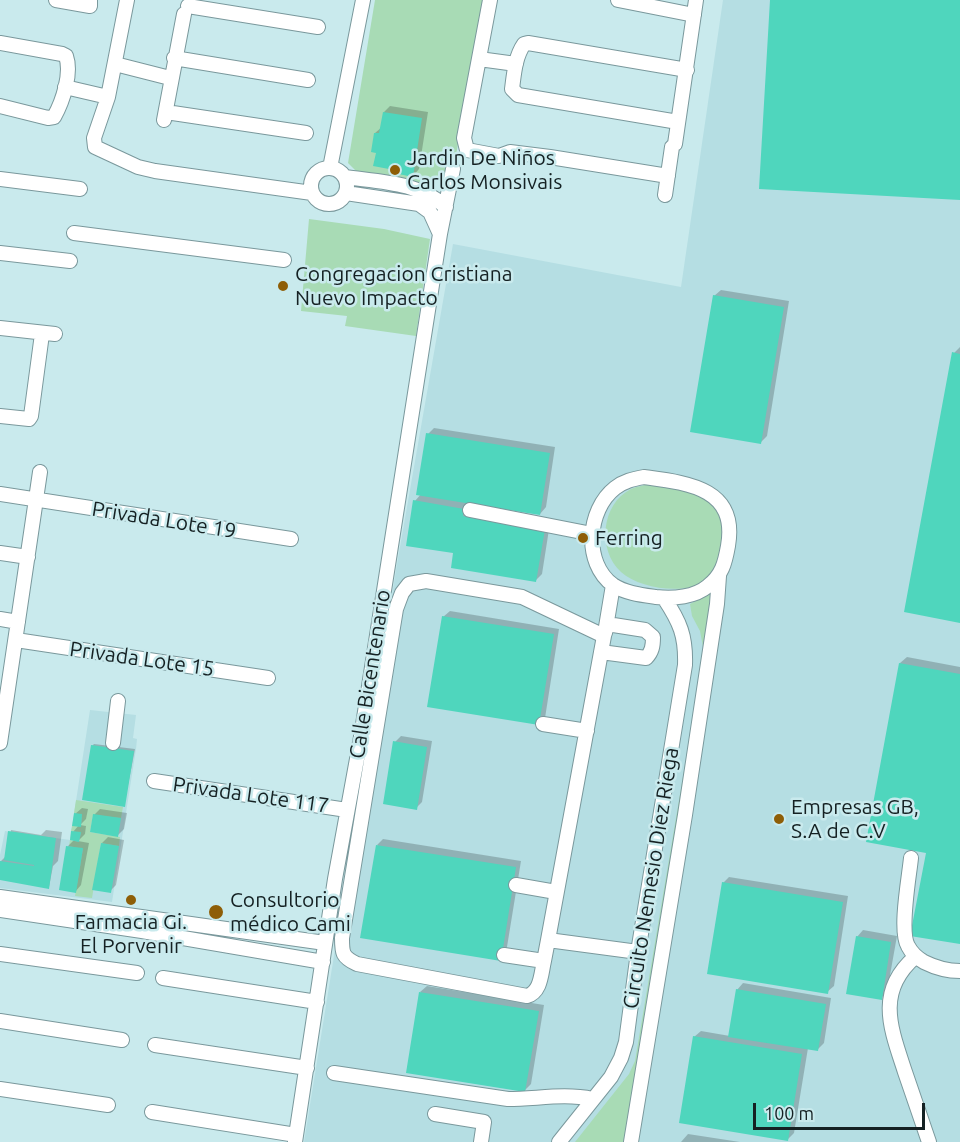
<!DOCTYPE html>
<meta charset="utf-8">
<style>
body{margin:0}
#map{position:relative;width:960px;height:1142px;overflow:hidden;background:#c9eaed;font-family:Ubuntu,sans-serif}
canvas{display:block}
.scale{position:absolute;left:753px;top:1103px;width:172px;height:27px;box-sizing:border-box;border:3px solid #152123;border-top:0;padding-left:8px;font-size:18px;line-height:21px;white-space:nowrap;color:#152123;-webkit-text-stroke:4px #c9eaed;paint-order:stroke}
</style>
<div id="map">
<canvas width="960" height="1142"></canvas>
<div class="scale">100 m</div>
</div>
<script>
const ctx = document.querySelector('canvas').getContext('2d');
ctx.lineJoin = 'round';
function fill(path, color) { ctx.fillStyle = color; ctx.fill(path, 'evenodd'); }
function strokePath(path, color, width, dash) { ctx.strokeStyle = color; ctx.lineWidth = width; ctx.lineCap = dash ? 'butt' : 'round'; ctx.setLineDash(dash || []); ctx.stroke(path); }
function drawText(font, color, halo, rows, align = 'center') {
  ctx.font = font + ' Ubuntu,sans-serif'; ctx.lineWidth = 5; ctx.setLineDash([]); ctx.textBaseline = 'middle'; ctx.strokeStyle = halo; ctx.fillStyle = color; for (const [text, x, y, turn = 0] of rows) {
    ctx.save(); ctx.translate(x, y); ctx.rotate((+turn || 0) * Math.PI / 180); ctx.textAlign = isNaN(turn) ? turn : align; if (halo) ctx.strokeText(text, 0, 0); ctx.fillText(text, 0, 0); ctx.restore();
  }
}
const built = new Path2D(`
 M723 0H960V1142H304L397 564 453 244 681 287Z
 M90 710 136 715 133 738 137 739 136 749 112 902 0 888V855L5 831 70 840Z`);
const green = new Path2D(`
 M375 0H483L454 167 426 185 356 171 348 163Z
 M309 219 384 229 430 239 416 336 345 326 347 316 301 311Z
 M653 483C667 486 681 487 694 491 713 496 726 517 728 536 728 541 724 548 722 553 720 560 717 573 711 578 690 596 641 590 621 572 597 550 601 504 631 489 638 486 646 485 653 483Z
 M715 591 632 1142H575L629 1074 635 1061 704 652 700 631 692 616 690 604Z
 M76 800 123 807 121 818 93 815 90 832 120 837 119 846 101 843 92 898 75 896 83 849 69 846 70 840 79 842 81 833 71 831 72 826H81L82 815 74 813Z`);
const shadow = new Path2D(`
 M390 106 428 112 419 169 413 176 377 151 375 133 382 127 384 112Z
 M721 290 789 301 767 436 761 442 714 296Z
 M960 347V621L954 353Z
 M434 428 555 447 546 507 540 514 470 502 550 523 542 574 536 580 455 552 415 501 421 494 428 434Z
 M450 611 559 629 545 718 539 724 443 617Z
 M907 657 960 667V943L928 852 900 663Z
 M401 736 432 741 422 802 416 808 395 742Z
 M94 744 135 749 124 806 92 746Z
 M82 808 88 809 86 819 80 825 86 826 85 834 78 841 89 843 81 885 75 892 68 846 74 840 73 832 79 825 75 814Z
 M100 809 127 813 124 829 118 835 94 815Z
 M11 830 41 835 46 830 62 832 58 861 53 866 49 887 0 878V862L6 856Z
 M108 837 124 840 116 885 110 891 102 843Z
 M383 839 521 861 506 953 377 845Z
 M729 877 848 896 834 986 827 992 723 883Z
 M863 930 897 936 887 992 881 998 857 937Z
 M743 983 831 998 824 1043 817 1050 808 1048 794 1133 788 1139 694 1037 701 1031 730 1036 737 990Z
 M427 986 544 1005 531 1084 525 1090 420 992Z
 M688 1134 740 1142H681Z`);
const building = new Path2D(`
 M770 0H960V200L759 189Z
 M383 112 422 118 413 177 389 172V169L373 166 376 153 371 152 374 133H379Z
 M713 295 784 307 761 444 690 432Z
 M952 352 960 354V623L904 612Z
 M426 433 550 453 540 515 416 495Z
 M413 500 464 509 463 516 545 529 536 582 451 568 453 553 406 546Z
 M442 616 554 634 539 725 427 707Z
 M899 663 960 674V944L910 936 926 853 866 842Z
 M393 741 427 747 417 810 383 804Z
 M91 745 134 751 125 807 82 800Z
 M74 813 82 814 81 827 72 826Z
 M93 814 121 818 118 837 90 832Z
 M8 831 56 838 49 889 0 880V861L34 866V865L4 860Z
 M71 831 81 832 79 842 70 840Z
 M101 843 119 846 111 893 92 890Z
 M376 845 516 867 501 961 360 938Z
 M66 846 83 848 76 893 59 890Z
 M722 882 843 902 828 994 707 974Z
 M856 936 891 942 882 1000 846 994Z
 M736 989 826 1004 818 1051 728 1037Z
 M419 992 539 1011 525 1092 406 1073Z
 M693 1036 802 1054 788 1141 679 1123Z`);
const minor = new Path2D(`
 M56 0 90 6V0
 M127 0 108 97 94 138 95 147 138 167 155 171 312 193
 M490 0 464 138 467 150 499 156 510 152 550 157 668 176
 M618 0 694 15
 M188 6 318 27
 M0 43 62 54 66 56C72 73 63 101 54 117L48 118 0 106
 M174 58 308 80
 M479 59 516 64
 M115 64 170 78
 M65 87 108 97
 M166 112 306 133
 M164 120 184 14
 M678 122 518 95 512 89C514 74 515 57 524 44L528 43 687 70
 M675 144 696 0
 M330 168 363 0
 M311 186a18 18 0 1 1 36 0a18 18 0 1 1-36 0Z
 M345 177C381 182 418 182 446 207
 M0 179 80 189
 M346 193 419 204 430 212 440 234
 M665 195 672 147
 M74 233 284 260
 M0 253 70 261
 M0 328 55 334
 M0 416 29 419 31 416 42 334
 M644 477C688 483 738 488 728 546 725 563 722 575 708 586 695 597 674 599 656 597 642 595 625 593 613 585 583 563 587 510 615 488 624 481 633 479 644 477Z
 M0 494 291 539
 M470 510 592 534
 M0 553 28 557
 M0 619 18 622
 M605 633 613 585
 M16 640 268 678
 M601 652 646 658C652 652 653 646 653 637L645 630 607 624
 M543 724 587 731
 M0 743 40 472
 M113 743 118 701
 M154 781 347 810
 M911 858C909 878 899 931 908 946 912 954 917 958 924 962 936 968 947 971 960 971
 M516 885 556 892
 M0 897 325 943
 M0 910 142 931 323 962
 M0 954 137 973
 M504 955 544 961 548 940 638 952
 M915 957C875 992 891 1029 905 1072 913 1095 921 1119 929 1142
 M544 961C541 974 541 992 527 996L357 964C342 957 342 953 342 938L396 609 402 593 409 584 426 581 522 597 604 636 548 940
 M163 978 317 1002
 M0 1021 122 1040
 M155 1045 307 1068
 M334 1073 508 1099C537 1099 564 1093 593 1099
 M0 1089 108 1105
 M152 1112 296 1135
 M435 1114 484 1122 481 1142
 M295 1142 335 879 361 737 440 234 453 169
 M559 1142 611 1077 621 1058 626 1042 638 952 685 665C686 636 680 622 664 598
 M631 1142 685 815 717 604 719 576`);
const markers = [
 [395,170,6,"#8e5e07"],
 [283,286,6,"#8e5e07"],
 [583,538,6,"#8e5e07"],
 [779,819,6,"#8e5e07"],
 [131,900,6,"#8e5e07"],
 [216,912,8,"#8e5e07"]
];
const poiNames = [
 ["Jardin De Niños",407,158],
 ["Carlos Monsivais",407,182],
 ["Congregacion Cristiana",295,274],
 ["Nuevo Impacto",295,298],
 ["Ferring",595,538],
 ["Empresas GB,",791,807],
 ["S.A de C.V",791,831],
 ["Consultorio",230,900],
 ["médico Cami",230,924],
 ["Farmacia Gi.",131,922,"center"],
 ["El Porvenir",131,946,"center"]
];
const streetNames = [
 ["Privada Lote 19",164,520,9],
 ["Privada Lote 15",142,659,8],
 ["Calle Bicentenario",370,674,-81],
 ["Privada Lote 117",251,795,8],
 ["Circuito Nemesio Diez Riega",651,878,-81]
];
fill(built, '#b5dee3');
fill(green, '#a8dbb5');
fill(shadow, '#0003');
fill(building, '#4fd6bd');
strokePath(minor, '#7a989c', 16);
strokePath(minor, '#fff', 14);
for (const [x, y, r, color] of markers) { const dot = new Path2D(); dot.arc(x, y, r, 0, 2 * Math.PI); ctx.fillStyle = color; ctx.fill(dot); strokePath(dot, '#c9eaed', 2); }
drawText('21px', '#152123', '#c9eaed', poiNames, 'left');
drawText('21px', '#152123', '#c9eaed', streetNames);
</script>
